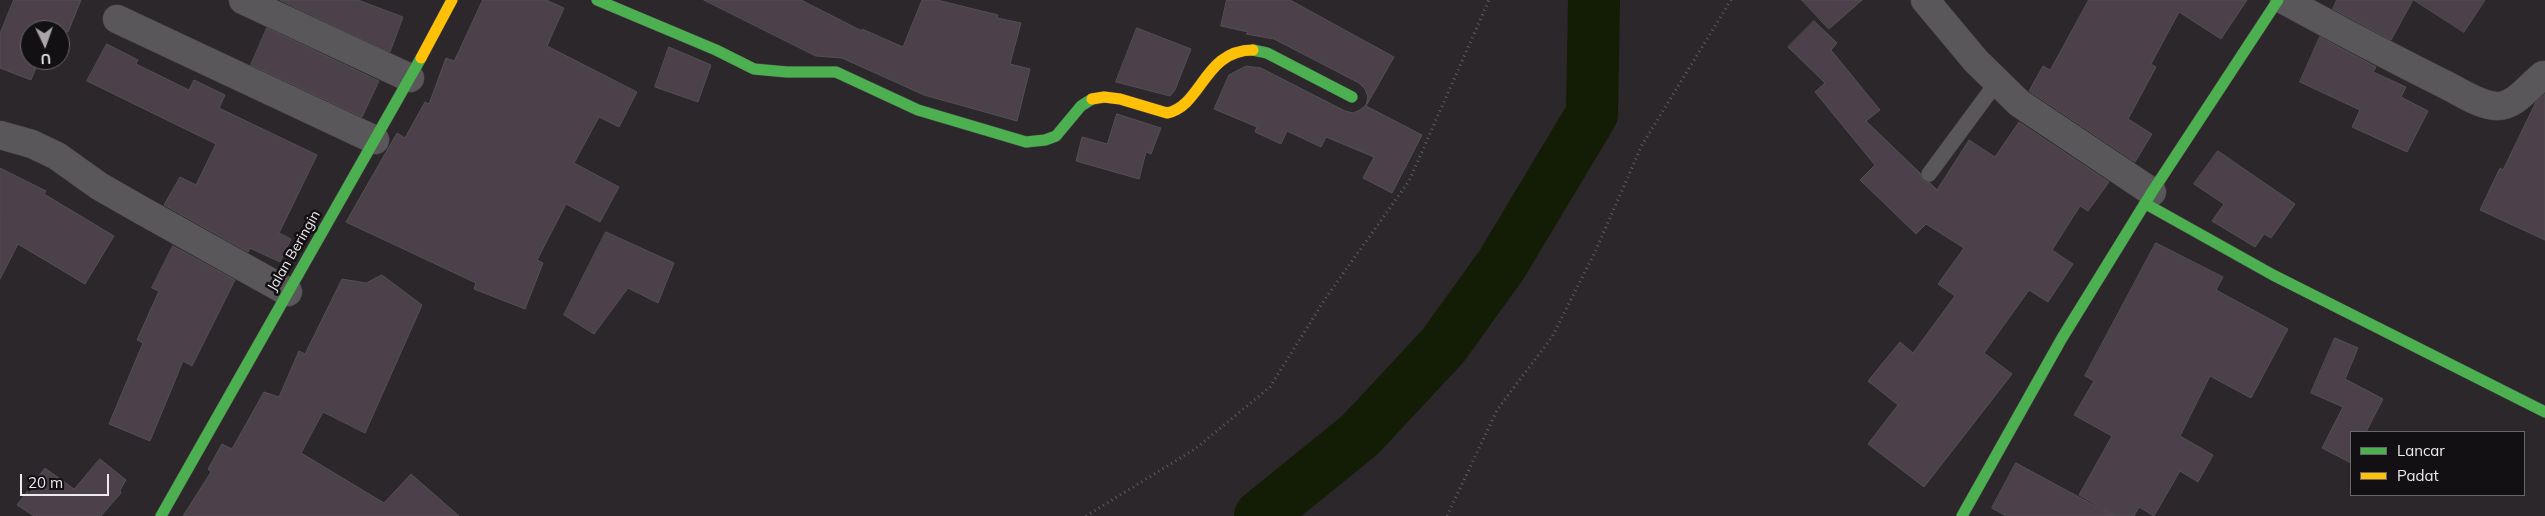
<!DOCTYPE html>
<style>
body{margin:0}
#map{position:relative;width:2545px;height:516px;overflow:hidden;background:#2c272b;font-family:Mulish,sans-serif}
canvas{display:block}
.legend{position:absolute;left:2350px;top:431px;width:175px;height:65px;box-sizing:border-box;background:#131013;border:1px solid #6a676a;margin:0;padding:6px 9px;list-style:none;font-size:15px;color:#ede9ed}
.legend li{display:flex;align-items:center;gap:10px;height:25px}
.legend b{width:25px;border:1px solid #6a676a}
.north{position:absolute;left:20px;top:20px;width:50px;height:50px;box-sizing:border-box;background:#131013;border:1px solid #6a676a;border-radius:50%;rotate:177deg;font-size:14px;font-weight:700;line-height:20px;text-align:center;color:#ede9ed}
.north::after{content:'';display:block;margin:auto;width:18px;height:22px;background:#a9a5a9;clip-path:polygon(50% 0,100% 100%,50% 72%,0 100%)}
.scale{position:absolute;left:20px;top:474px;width:89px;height:22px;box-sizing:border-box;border:2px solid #ede9ed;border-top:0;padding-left:6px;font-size:15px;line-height:18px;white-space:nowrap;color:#ede9ed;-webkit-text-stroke:4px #131013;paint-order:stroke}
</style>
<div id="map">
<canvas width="2545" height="516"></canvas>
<ul class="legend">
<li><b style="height:6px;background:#4caf50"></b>Lancar</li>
<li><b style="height:6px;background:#ffc107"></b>Padat</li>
</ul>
<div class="north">U</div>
<div class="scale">20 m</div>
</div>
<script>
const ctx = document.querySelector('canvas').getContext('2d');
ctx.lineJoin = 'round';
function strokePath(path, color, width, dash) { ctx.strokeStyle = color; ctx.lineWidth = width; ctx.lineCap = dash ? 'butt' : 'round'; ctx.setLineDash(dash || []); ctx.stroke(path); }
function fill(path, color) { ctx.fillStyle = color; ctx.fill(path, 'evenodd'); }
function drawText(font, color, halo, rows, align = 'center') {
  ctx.font = font + ' Mulish,sans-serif'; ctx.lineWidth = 5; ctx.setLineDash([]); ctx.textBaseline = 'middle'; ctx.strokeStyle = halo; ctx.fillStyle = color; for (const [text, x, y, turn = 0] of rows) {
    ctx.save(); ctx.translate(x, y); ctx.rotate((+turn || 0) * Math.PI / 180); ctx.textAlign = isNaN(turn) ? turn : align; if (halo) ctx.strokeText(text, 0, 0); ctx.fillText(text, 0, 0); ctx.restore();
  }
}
const river = new Path2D(`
 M1260 516 1360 435 1443 346 1502 264 1592 114 1594 0`);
const building = new Path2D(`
 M14 0H81L68 32 53 26 51 30H30V60H39L31 80 0 68V34Z
 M280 0H358L403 17 390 52Z
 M483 0H546L564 8 547 46 637 92 619 127 599 117 574 163 619 187 600 222 566 204 537 260 543 263 525 309 474 289 476 283 346 222 397 133 405 138 425 102 429 104 446 58 454 61Z
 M704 0H801L862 31V29L903 47 922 0H937L998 15 997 18 1021 23 1010 64 1030 69 1017 121 924 95 842 58 816 56Z
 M1227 0H1290L1394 57 1366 106 1422 135 1392 193 1363 178 1374 157 1326 137 1321 147 1287 131 1281 144 1255 132 1257 127 1214 109 1229 75 1246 66 1261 68 1345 111 1353 113 1360 110 1366 105 1368 97 1365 89 1359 83 1274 39 1246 34 1248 32 1221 26Z
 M1802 0H1862L1829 29Z
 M2089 0H2247L2221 39 2179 12 2151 64 2156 67 2128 119 2152 134 2135 162 2029 91 2043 66 2050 70Z
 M2337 0H2413L2391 40 2333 9Z
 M2414 0H2485L2464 32Z
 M1814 21 1837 43 1831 50 1880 110 1866 121 1920 173 1923 181 1930 183 1937 190 1969 140 1995 157 2019 122 2109 182 2088 211 2080 206 2052 250 2073 264 2048 302 2029 290 1984 353 2012 374 1924 487 1868 444 1898 405 1868 381 1900 342 1913 353 1955 296 1938 284 1964 248 1926 224 1916 234 1860 180 1875 165 1815 92 1825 83 1788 47Z
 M267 28 379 81 362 117 251 65Z
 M1137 28 1191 49 1175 90 1170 96 1116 82Z
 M2320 37 2376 67 2373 72 2406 87 2401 97 2428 111 2407 152 2352 127 2360 110 2300 82Z
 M107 44 138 60 136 64 189 90 194 80 225 95 219 108 317 155 279 233 291 239 280 262 250 248 248 252 164 205 180 177 196 185 216 144 87 81Z
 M669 47 711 65 698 102 655 87Z
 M2545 94V240L2480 210 2500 168 2503 170 2536 102Z
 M1117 114 1161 128 1151 154 1146 152 1139 179 1076 161 1082 137 1107 144Z
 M2218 151 2295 204 2271 238 2264 234 2255 247 2212 221 2224 204 2194 184Z
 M0 168 46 191 44 194 114 236 85 284 18 244 0 279Z
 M606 232 674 263 658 303 628 288 594 334 564 315Z
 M2156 243 2223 277 2216 290 2288 329 2251 398 2210 376 2180 436 2213 455 2198 482 2180 471 2154 516 2139 507 2134 516H2116L2079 495 2112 436 2074 415 2094 381 2085 376Z
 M173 246 235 280 192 366 183 361 150 441 109 424 143 343 137 340 159 291 152 288Z
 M382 275 422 305 365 433 323 412 301 453 384 503 411 474 459 516H183L211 472 208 469 222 444 232 449 264 392 279 397 299 351 305 354 342 279 366 283Z
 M2335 338 2358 348 2345 379 2383 399 2366 432H2351V463L2322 448 2343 407 2311 393Z
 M100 459 126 480 120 490 121 493 101 516H34L17 505 45 468 74 489Z
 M2016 463 2114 516H2006L1992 508Z`);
const path = new Path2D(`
 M1086 516 1195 449 1270 387 1325 299 1409 181 1489 0
 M1447 516 1497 410 1552 337 1595 252 1642 145 1731 0`);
const lane = new Path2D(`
 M1929 174 1997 82`);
const street = new Path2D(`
 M243 0 410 78
 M1925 0 1976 61 2019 103 2152 192
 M2284 0C2337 29 2390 57 2444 84 2459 91 2478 105 2496 106 2515 107 2530 85 2543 75
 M117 19 375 140
 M0 135 32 144 57 156 99 186 141 210 288 292`);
const fast = new Path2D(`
 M597 0 716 50 754 69 787 72H836L918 110 1026 142 1045 140 1056 136 1081 106 1092 99
 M1253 50 1267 53 1352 97
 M2146 204 2273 275 2545 412
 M161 516 421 58
 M1962 516 2062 338 2152 192 2278 0`);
const slow = new Path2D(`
 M421 58 452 0
 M1092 99 1104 97 1120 99 1167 113C1202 106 1204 50 1253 50`);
const streetNames = [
 ["Jalan Beringin",294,251,-60]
];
strokePath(river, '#131c04', 52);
fill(building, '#4c414b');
strokePath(building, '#534f52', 1);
strokePath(lane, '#474447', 16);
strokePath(street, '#474447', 29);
strokePath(fast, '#474447', 12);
strokePath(slow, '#474447', 12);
strokePath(path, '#615d60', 3, [1, 4]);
strokePath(lane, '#595759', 15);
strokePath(street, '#595759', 28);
strokePath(fast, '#4caf50', 11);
strokePath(slow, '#ffc107', 11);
drawText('14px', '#ede9ed', '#131013', streetNames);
</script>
